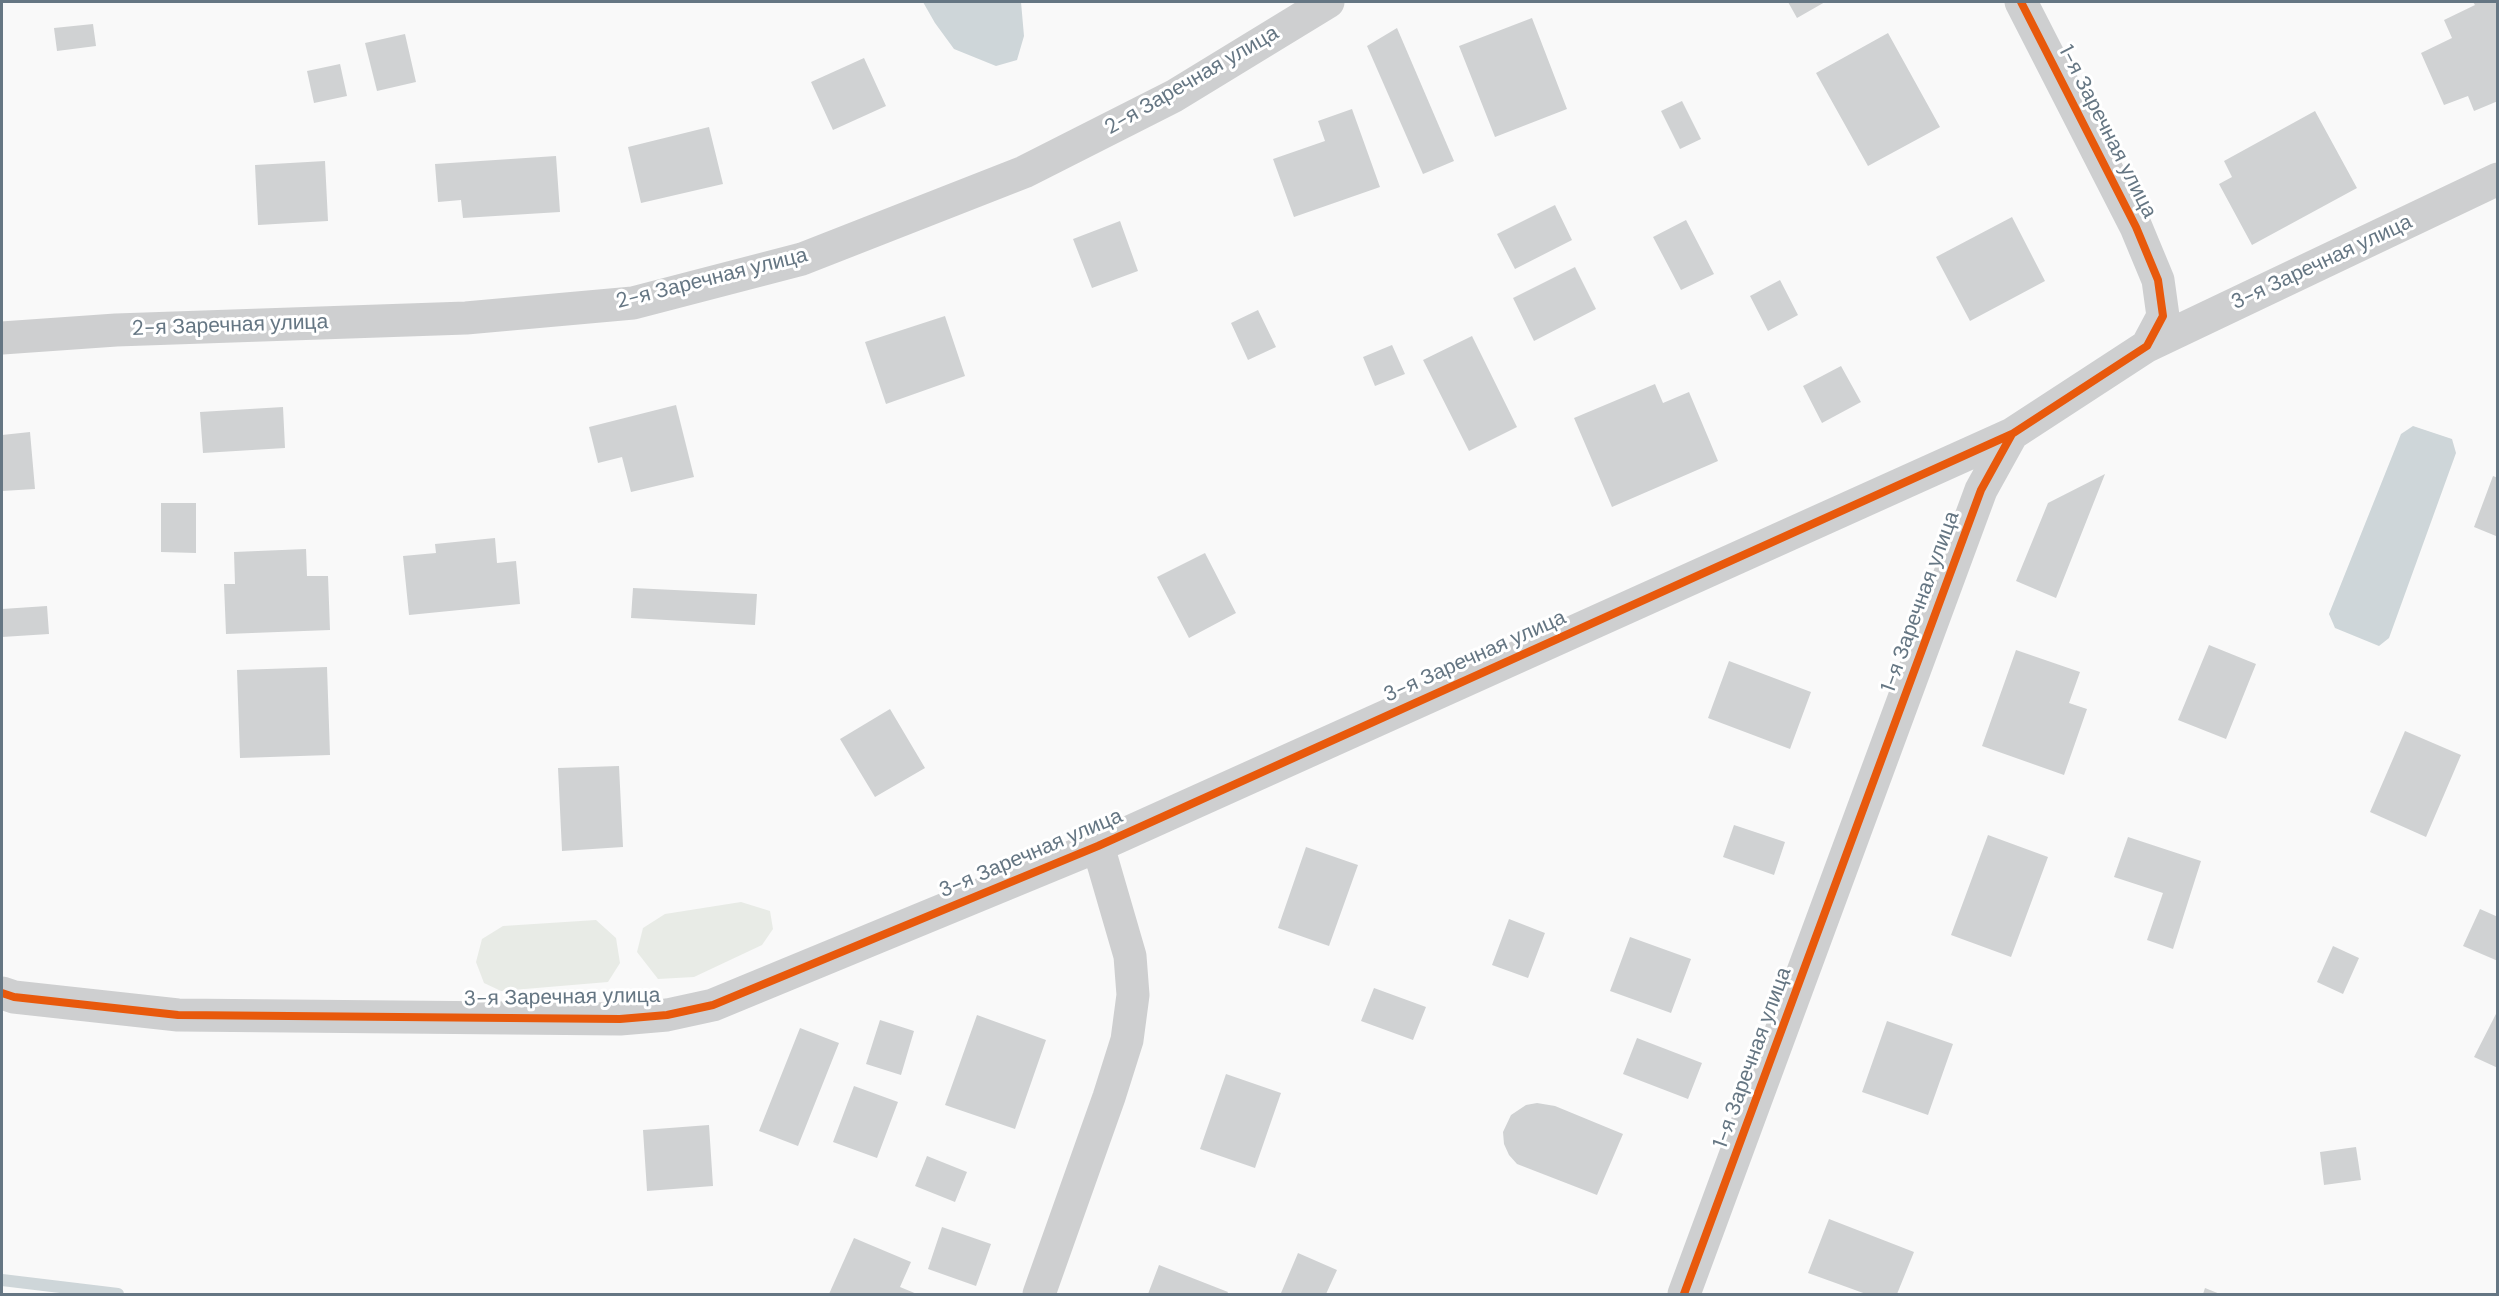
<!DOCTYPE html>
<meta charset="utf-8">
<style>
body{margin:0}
#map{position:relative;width:2499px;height:1296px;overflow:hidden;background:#f9f9f9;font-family:"DM Sans",sans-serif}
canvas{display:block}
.frame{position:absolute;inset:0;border:3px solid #657683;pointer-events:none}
</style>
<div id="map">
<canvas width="2499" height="1296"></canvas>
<div class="frame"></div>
</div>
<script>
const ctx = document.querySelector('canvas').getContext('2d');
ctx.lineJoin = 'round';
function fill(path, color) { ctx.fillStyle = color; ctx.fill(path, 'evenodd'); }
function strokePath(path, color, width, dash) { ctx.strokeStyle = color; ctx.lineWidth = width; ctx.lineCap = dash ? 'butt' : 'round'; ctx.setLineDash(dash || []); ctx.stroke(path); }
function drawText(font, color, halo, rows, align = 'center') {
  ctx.font = font + ' "DM Sans",sans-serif'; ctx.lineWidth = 6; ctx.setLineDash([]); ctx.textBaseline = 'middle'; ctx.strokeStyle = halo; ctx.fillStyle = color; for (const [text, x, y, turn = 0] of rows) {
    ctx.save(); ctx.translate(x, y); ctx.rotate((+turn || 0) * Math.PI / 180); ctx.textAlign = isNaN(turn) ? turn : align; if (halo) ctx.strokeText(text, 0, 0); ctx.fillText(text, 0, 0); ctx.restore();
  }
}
const green = new Path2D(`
 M741 902 770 911 773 929 762 945 694 977 658 979 637 952 643 928 665 914Z
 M596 920 616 938 620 963 608 982 501 991 484 983 476 962 482 939 503 926Z`);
const water = new Path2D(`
 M923 2H1021L1024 36 1017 60 996 66 954 49 935 23Z
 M2413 426 2452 439 2456 453 2389 638 2379 646 2335 628 2329 614 2401 434Z`);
const stream = new Path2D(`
 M2 1280 118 1294`);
const building = new Path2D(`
 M1788 2H1825L1797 18Z
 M2473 2H2498V101L2474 111 2468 96 2444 105 2421 53 2452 38 2444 20 2475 5Z
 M1532 18 1567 109 1495 137 1459 46Z
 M93 24 96 46 57 51 54 28Z
 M1397 28 1454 161 1423 174 1367 46Z
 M1888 33 1940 127 1868 166 1816 73Z
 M405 34 416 82 377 91 365 43Z
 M864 58 886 106 833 130 811 82Z
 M340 64 347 96 314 103 307 71Z
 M1682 101 1701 139 1680 149 1661 111Z
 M1352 109 1380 187 1294 217 1273 159 1325 141 1318 121Z
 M2315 111 2357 188 2252 245 2219 184 2232 177 2224 161Z
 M709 127 723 184 641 203 628 147Z
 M556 156 560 212 463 218 461 200 438 202 435 164Z
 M325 161 328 221 258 225 255 165Z
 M1555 205 1572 240 1515 269 1497 234Z
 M2012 217 2045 281 1970 321 1936 257Z
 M1686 220 1714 274 1681 290 1653 237Z
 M1120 221 1138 271 1092 288 1073 239Z
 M1575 267 1596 309 1534 341 1513 298Z
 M1780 280 1798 315 1768 331 1750 296Z
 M1258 310 1276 347 1248 360 1231 323Z
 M945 316 965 376 886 404 865 342Z
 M1472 336 1517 427 1469 451 1423 360Z
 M1392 345 1405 374 1375 386 1363 357Z
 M1841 366 1861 402 1822 423 1803 386Z
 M1655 384 1663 403 1689 392 1718 461 1612 507 1574 418Z
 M676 405 694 477 631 492 622 457 598 463 589 427Z
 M283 407 285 448 203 453 200 412Z
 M30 432 35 489 2 491V435Z
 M2105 474 2056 598 2016 581 2048 503Z
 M2493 476 2498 478 2496 536 2474 527Z
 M161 503H196V553L161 552Z
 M495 538 497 563 516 561 520 604 409 615 403 556 436 553 435 544Z
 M306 549 307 576H328L330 630 226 634 224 584H235L234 552Z
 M1205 553 1236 613 1189 638 1157 577Z
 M633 588 757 594 755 625 631 618Z
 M47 606 49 634 2 637V609Z
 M2209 645 2256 664 2226 739 2178 720Z
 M2016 650 2080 672 2069 703 2087 709 2064 775 1982 746Z
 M1729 661 1811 692 1790 749 1708 718Z
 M327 667 330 755 240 758 237 670Z
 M890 709 925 768 875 797 840 739Z
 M2405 731 2461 755 2426 837 2370 812Z
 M619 766 623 847 562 851 558 768Z
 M1734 825 1785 842 1774 875 1723 857Z
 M1988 835 2048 857 2011 957 1951 935Z
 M2128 837 2201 861 2173 949 2147 940 2163 893 2114 877Z
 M1306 847 1358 865 1329 946 1278 928Z
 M2480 909 2498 917V961L2463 946Z
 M1509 919 1545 933 1528 978 1492 965Z
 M1630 937 1691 959 1671 1013 1610 991Z
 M2333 946 2359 958 2343 994 2317 982Z
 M1374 988 1426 1007 1413 1040 1361 1021Z
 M2498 1010V1068L2474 1057Z
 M977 1015 1046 1040 1015 1129 945 1105Z
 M880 1020 914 1031 901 1075 866 1064Z
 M1887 1021 1953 1044 1928 1115 1862 1092Z
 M800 1028 839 1043 798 1146 759 1131Z
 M1637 1038 1702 1063 1688 1099 1623 1074Z
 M1226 1074 1281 1093 1255 1168 1200 1149Z
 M854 1086 898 1102 877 1158 833 1142Z
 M1537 1103 1555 1106 1623 1134 1597 1195 1517 1164 1509 1155 1504 1144 1503 1132 1511 1115 1526 1105Z
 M709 1125 713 1186 647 1191 643 1130Z
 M2356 1147 2361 1180 2324 1185 2320 1152Z
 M927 1156 967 1172 955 1202 915 1186Z
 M1829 1219 1914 1252 1897 1294H1866L1808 1273Z
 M942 1227 991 1244 976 1286 928 1269Z
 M854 1238 911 1262 900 1287 917 1294H829Z
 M1298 1253 1337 1270 1326 1294 1281 1293Z
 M1159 1265 1228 1292 1227 1294H1148Z
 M2205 1288 2220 1294H2203Z`);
const minor = new Path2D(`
 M2 338 116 330 466 318 633 303 802 259 1024 172 1174 96 1328 2
 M2147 346 2498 179
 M2 993 14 997 178 1015 620 1019 667 1015 713 1005 1098 846 2012 434
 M1039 1294 1109 1097 1127 1040 1133 995 1130 956 1098 846
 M1684 1294 1981 490 2012 434 2147 346 2163 316 2158 280 2136 227 2021 2`);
const cycleway = new Path2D(`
 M2 993 14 997 178 1015 620 1019 667 1015 713 1005 1098 846 2012 434
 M1684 1294 1981 490 2012 434 2147 346 2163 316 2158 280 2136 227 2021 2`);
const streetNames = [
 ["2-я Заречная улица",1192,81,-30],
 ["1-я Заречная улица",2107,132,63],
 ["3-я Заречная улица",2322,263,-25],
 ["2-я Заречная улица",712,279,-14],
 ["2-я Заречная улица",230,326,-2],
 ["1-я Заречная улица",1921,602,-70],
 ["3-я Заречная улица",1475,657,-24],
 ["3-я Заречная улица",1031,854,-23],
 ["3-я Заречная улица",562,998,-1],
 ["1-я Заречная улица",1753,1058,-70]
];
fill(green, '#e8ebe6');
fill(water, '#ced6d9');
strokePath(stream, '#ced6d9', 12);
fill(building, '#d0d2d3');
strokePath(minor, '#cecfd0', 33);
strokePath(cycleway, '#e8590c', 8);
drawText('21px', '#657683', '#fff', streetNames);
</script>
